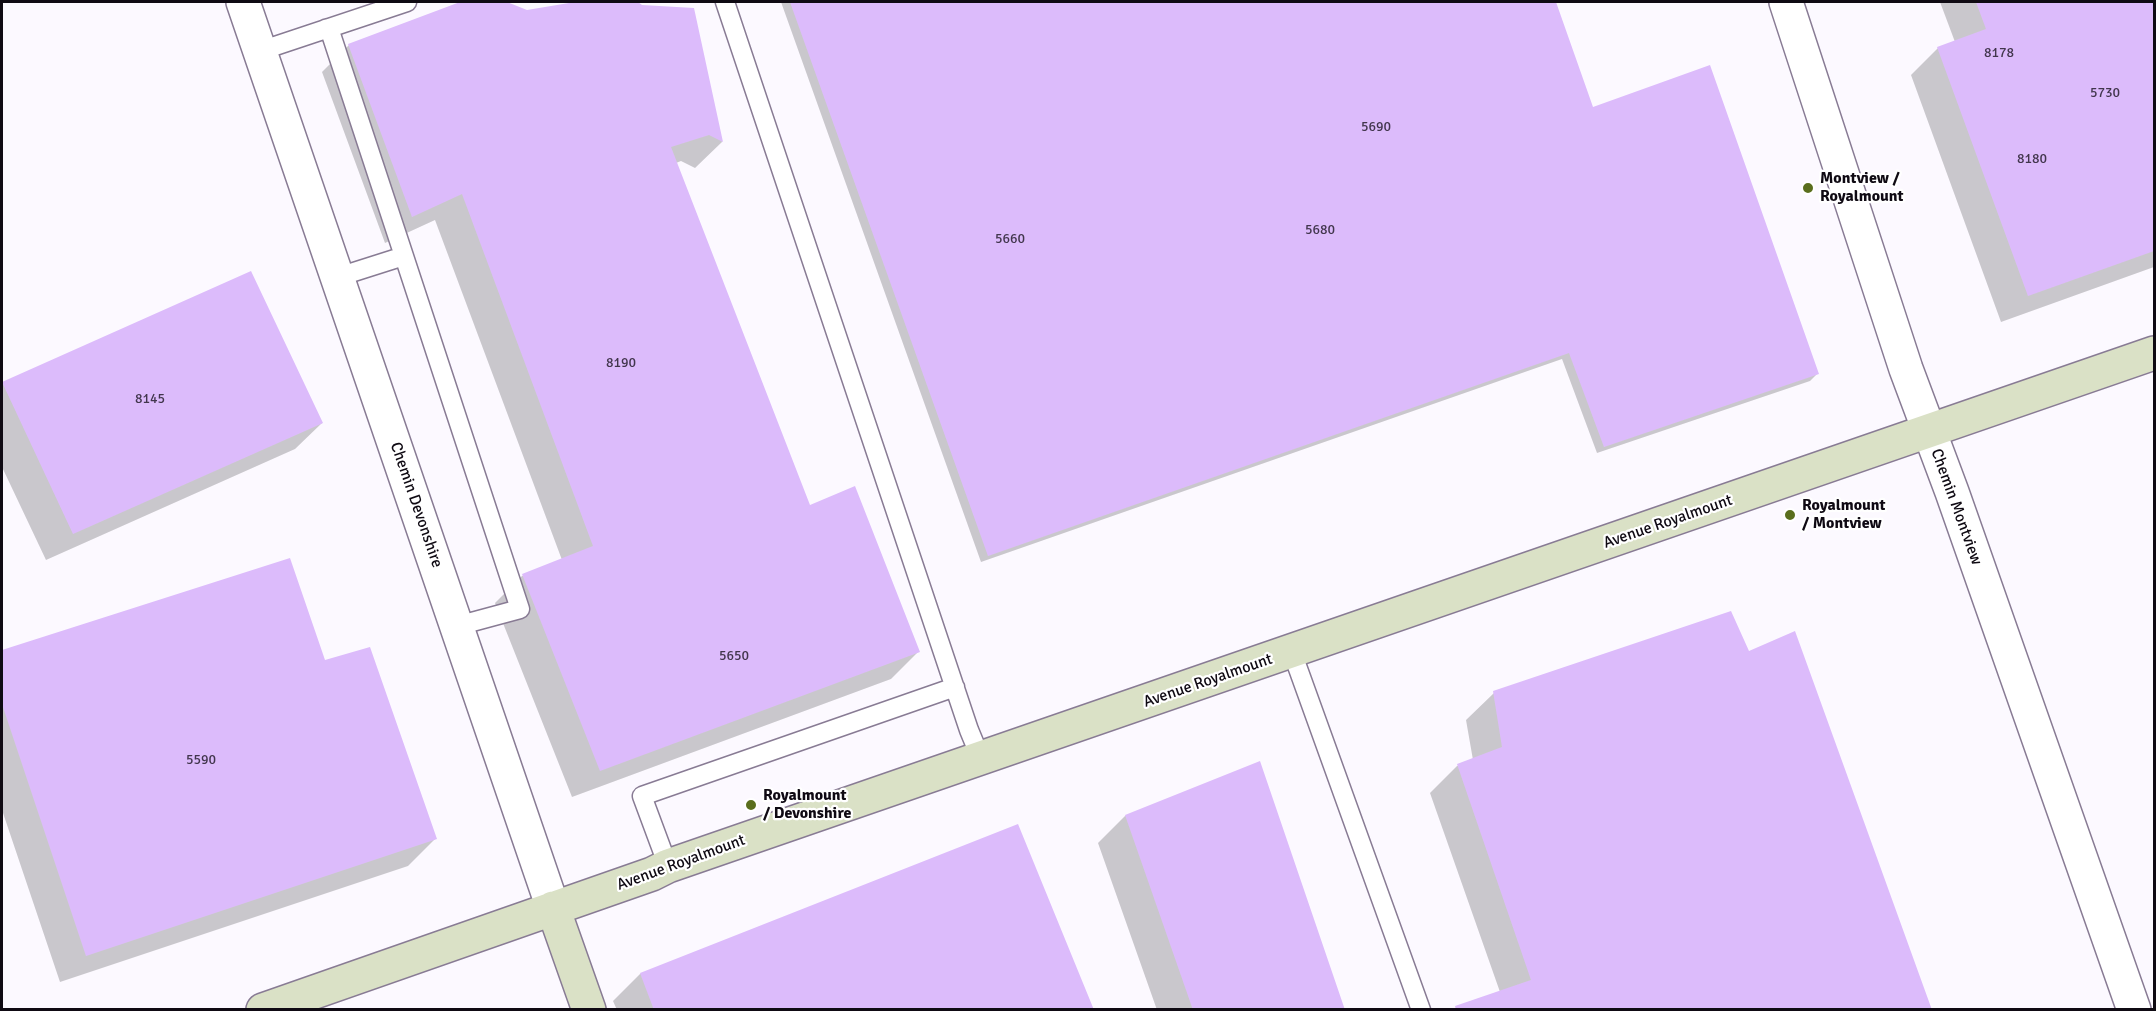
<!DOCTYPE html>
<style>
body{margin:0}
#map{position:relative;width:2156px;height:1011px;overflow:hidden;background:#fcf9ff;font-family:Signika,sans-serif}
canvas{display:block}
.frame{position:absolute;inset:0;border:3px solid #0f0a13;pointer-events:none}
</style>
<div id="map">
<canvas width="2156" height="1011"></canvas>
<div class="frame"></div>
</div>
<script>
const ctx = document.querySelector('canvas').getContext('2d');
ctx.lineJoin = 'round';
function fill(path, color) { ctx.fillStyle = color; ctx.fill(path, 'evenodd'); }
function strokePath(path, color, width, dash) { ctx.strokeStyle = color; ctx.lineWidth = width; ctx.lineCap = dash ? 'butt' : 'round'; ctx.setLineDash(dash || []); ctx.stroke(path); }
function drawText(font, color, halo, rows, align = 'center') {
  ctx.font = font + ' Signika,sans-serif'; ctx.lineWidth = 4.5; ctx.setLineDash([]); ctx.textBaseline = 'middle'; ctx.strokeStyle = halo; ctx.fillStyle = color; for (const [text, x, y, turn = 0] of rows) {
    ctx.save(); ctx.translate(x, y); ctx.rotate((+turn || 0) * Math.PI / 180); ctx.textAlign = isNaN(turn) ? turn : align; if (halo) ctx.strokeText(text, 0, 0); ctx.fillText(text, 0, 0); ctx.restore();
  }
}
const shadow = new Path2D(`
 M464 2H503L527 11 584 2H635L642 6 693 9 722 142 695 168 681 161 676 163 809 507 918 652 891 679 572 797 495 603 522 576 562 560 435 220 385 243 322 72 349 45Z
 M781 2H1554L1593 109 1817 374 1810 381 1597 453 1562 359 981 562Z
 M1940 2H2154V267L2001 322 1911 75 1938 48 1955 42Z
 M250 273 322 423 295 449 46 560 2 467V384Z
 M289 560 324 662 435 839 408 866 60 982 2 810V651Z
 M1748 653 1930 1010H1454L1500 992 1430 793 1457 766 1473 760 1466 720 1494 693Z
 M1259 763 1343 1010H1157L1098 843 1125 816Z
 M1017 826 1093 1010H617L613 1001 640 974Z`);
const building = new Path2D(`
 M460 2H507L527 10 575 2H638L642 5 694 8 723 142 709 135 671 147 810 505 855 486 920 652 600 771 522 574 593 546 462 194 412 217 348 44Z
 M790 2H1556L1593 107 1710 65 1819 374 1604 447 1569 353 988 556Z
 M1976 2H2154V251L2028 296 1937 47 1986 29Z
 M251 271 323 423 73 534 2 382Z
 M290 558 325 660 370 647 437 839 86 956 2 704V650Z
 M1731 611 1749 651 1795 631 1932 1010H1456L1455 1006 1531 980 1457 764 1502 747 1493 691Z
 M1260 761 1345 1010H1193L1125 815Z
 M1018 824 1094 1010H654L640 973Z`);
const lane = new Path2D(`
 M725 2 969 730 981 759
 M325 29 329 28 520 609 457 626
 M260 51 407 2
 M338 277 404 256
 M1292 652 1421 1010
 M668 866 642 796 955 687`);
const street = new Path2D(`
 M243 2 553 908
 M1786 2 1906 369 1952 492 2134 1010`);
const secondary = new Path2D(`
 M553 908 589 1010
 M263 1010 652 874 668 866 2154 353`);
const markers = [
 [1808,188,6,"#5a6e1d"],
 [1790,515,6,"#5a6e1d"],
 [751,805,6,"#5a6e1d"]
];
const numberNames = [
 ["8178",1999,53],
 ["5730",2105,93],
 ["5690",1376,127],
 ["8180",2032,159],
 ["5680",1320,230],
 ["5660",1010,239],
 ["8190",621,363],
 ["8145",150,399],
 ["5650",734,656],
 ["5590",201,760]
];
const poiNames = [
 ["Montview /",1820,179],
 ["Royalmount",1820,197],
 ["Royalmount",1802,506],
 ["/ Montview",1802,524],
 ["Royalmount",763,796],
 ["/ Devonshire",763,814]
];
const streetNames = [
 ["Chemin Devonshire",416,505,71],
 ["Chemin Montview",1956,507,70],
 ["Avenue Royalmount",1668,522,-19],
 ["Avenue Royalmount",1208,681,-19],
 ["Avenue Royalmount",681,863,-20]
];
fill(shadow, '#0003');
fill(building, '#dcbbfb');
strokePath(lane, '#887b94', 21);
strokePath(street, '#887b94', 36);
strokePath(secondary, '#887b94', 36);
strokePath(lane, '#fff', 18);
strokePath(street, '#fff', 33);
strokePath(secondary, '#dae1c6', 33);
for (const [x, y, r, color] of markers) { const dot = new Path2D(); dot.arc(x, y, r, 0, 2 * Math.PI); ctx.fillStyle = color; ctx.fill(dot); strokePath(dot, '#fff', 2); }
drawText('14px', '#42364d', null, numberNames);
drawText('bold 16px', '#0f0a13', '#fff', poiNames, 'left');
drawText('16px', '#0f0a13', '#fff', streetNames);
</script>
